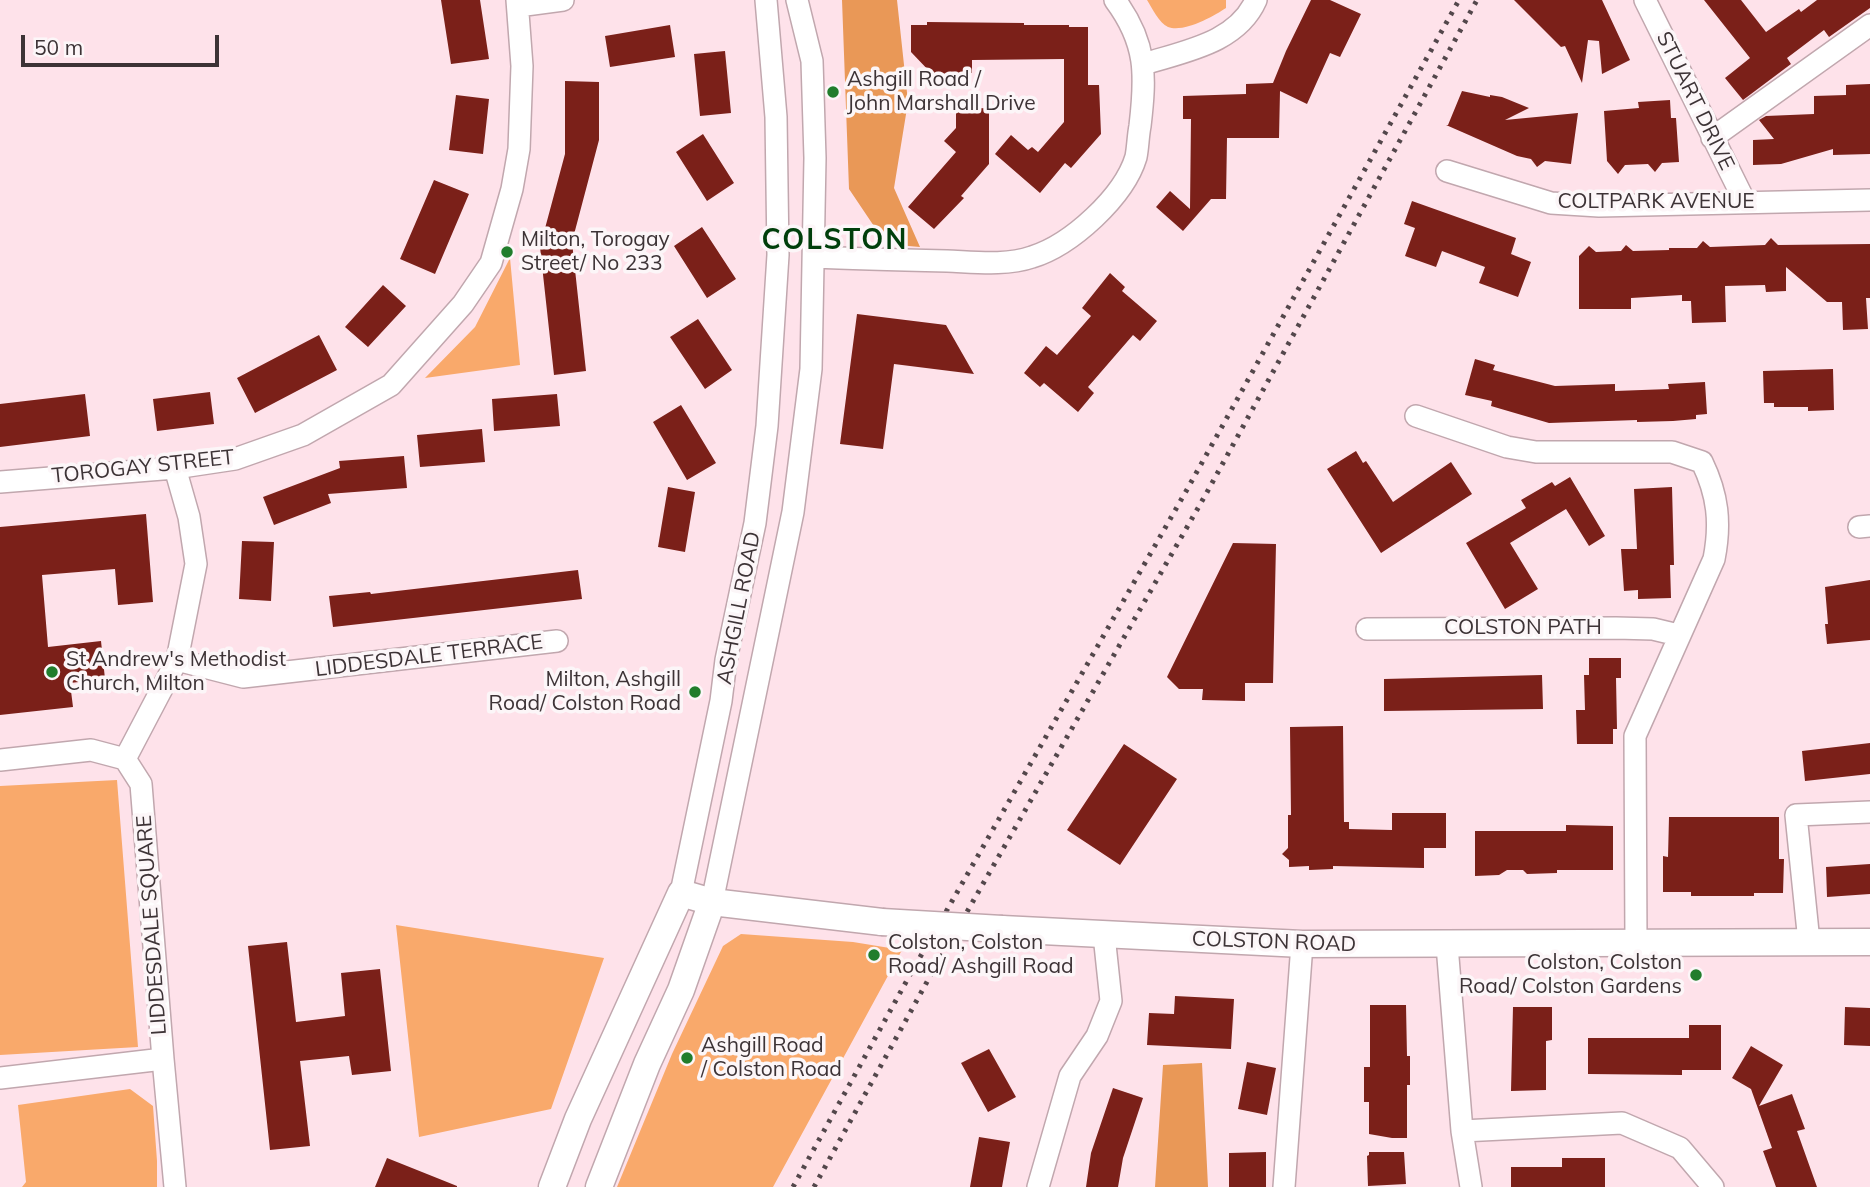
<!DOCTYPE html>
<style>
body{margin:0}
#map{position:relative;width:1870px;height:1187px;overflow:hidden;background:#fee2ea;font-family:Mulish,sans-serif}
canvas{display:block}
.scale{position:absolute;left:21px;top:35px;width:198px;height:32px;box-sizing:border-box;border:4px solid #3d3336;border-top:0;padding-left:9px;font-size:21px;line-height:24px;white-space:nowrap;color:#3d3336;-webkit-text-stroke:5px #fcf6f8;paint-order:stroke}
</style>
<div id="map">
<canvas width="1870" height="1187"></canvas>
<div class="scale">50 m</div>
</div>
<script>
const ctx = document.querySelector('canvas').getContext('2d');
ctx.lineJoin = 'round';
function fill(path, color) { ctx.fillStyle = color; ctx.fill(path, 'evenodd'); }
function strokePath(path, color, width, dash) { ctx.strokeStyle = color; ctx.lineWidth = width; ctx.lineCap = dash ? 'butt' : 'round'; ctx.setLineDash(dash || []); ctx.stroke(path); }
function drawText(font, color, halo, rows, align = 'center') {
  ctx.font = font + ' Mulish,sans-serif'; ctx.lineWidth = 7; ctx.setLineDash([]); ctx.textBaseline = 'middle'; ctx.strokeStyle = halo; ctx.fillStyle = color; for (const [text, x, y, turn = 0] of rows) {
    ctx.save(); ctx.translate(x, y); ctx.rotate((+turn || 0) * Math.PI / 180); ctx.textAlign = isNaN(turn) ? turn : align; if (halo) ctx.strokeText(text, 0, 0); ctx.fillText(text, 0, 0); ctx.restore();
  }
}
const green = new Path2D(`
 M1147 0H1226V8C1214 16 1184 33 1168 27 1159 23 1152 8 1147 0Z
 M510 258 520 365 425 378 475 327Z
 M117 780 138 1047 0 1055V786Z
 M396 925 604 958 551 1109 419 1137Z
 M741 934 853 942 902 950 773 1187H617L672 1054 723 946Z
 M130 1089 153 1106 157 1161V1187H22L26 1182 18 1105Z`);
const forest = new Path2D(`
 M842 0H897L908 102 894 188 920 247 886 244 849 189Z
 M1202 1063 1208 1187H1155L1163 1065Z`);
const building = new Path2D(`
 M441 0H480L489 59 451 64Z
 M1311 0H1330L1361 14 1340 57 1330 53 1307 104 1280 91 1279 138H1227L1226 199H1211L1183 231 1156 207 1170 191 1190 209 1191 119H1183V96L1246 94V84L1273 83 1286 51Z
 M1514 0H1602L1630 60 1602 74 1599 41 1588 40 1582 83 1565 46 1561 47Z
 M1704 0H1741L1766 32 1799 9 1801 12 1817 0H1870V8L1829 37 1824 30 1787 58 1791 64 1743 100 1725 78 1750 58Z
 M927 22 1024 23V25H1069V27H1088V85H1099L1101 134 1071 168 1065 163 1040 193 995 154 1011 135 1028 150 1032 147 1038 152 1064 122V59L972 60V73L932 74 911 52V25H927Z
 M670 25 675 57 610 67 605 36Z
 M725 51 731 113 700 116 694 54Z
 M565 81 599 82V140L572 242 586 371 554 375 540 247 565 154Z
 M1870 84V154L1833 155V149L1781 164 1753 165V140L1774 139 1759 120 1766 116 1814 114V96L1846 95V85Z
 M1462 91 1490 97V95L1502 97 1529 108 1505 120 1578 113 1571 164 1545 161 1537 167 1531 159 1517 156 1446 125H1448Z
 M456 95 489 99 483 154 449 150Z
 M1670 100 1671 118H1676L1679 162 1662 163 1655 172 1648 164 1625 165 1618 174 1607 161 1604 111 1639 108 1638 102Z
 M989 108V164L961 196 964 198 934 229 908 207 956 152 944 141 956 128V109Z
 M703 134 734 183 707 201 676 152Z
 M434 180 469 194 435 274 400 259Z
 M1412 201 1516 238 1511 254 1531 262 1518 297 1479 283 1485 267 1442 251 1436 267 1405 256 1415 228 1404 224Z
 M702 227 736 279 707 298 674 246Z
 M1771 238 1778 245 1870 244V298H1866L1868 329 1843 330 1842 302H1827L1786 267V291L1766 292 1765 285 1725 286 1726 322 1692 323 1691 301H1682V295L1631 298V309H1579V256L1589 246 1596 252 1621 251 1626 245 1633 251 1669 250V248H1697L1703 241 1710 247 1765 245Z
 M1110 273 1125 287 1122 291 1157 321 1140 341 1133 335 1088 387 1094 393 1078 412 1044 383 1040 387 1024 373 1046 346 1057 355 1091 316 1082 308Z
 M383 285 406 306 368 347 345 327Z
 M857 314 946 325 974 374 894 364 883 449 840 444Z
 M698 319 732 370 705 389 670 337Z
 M319 335 337 370 255 413 237 378Z
 M1475 359 1495 365 1493 370 1555 386 1615 384V391L1669 389 1668 384 1705 382 1707 414 1696 415V419L1673 421 1637 422V420L1549 423 1491 406 1492 401 1465 395Z
 M1833 369 1834 410 1808 411V407H1774V403H1764L1763 371Z
 M210 392 214 424 157 431 153 399Z
 M85 394 90 436 0 447V404Z
 M557 394 560 426 494 431 492 399Z
 M681 405 716 463 687 480 653 422Z
 M482 429 485 462 420 467 417 435Z
 M1356 451 1363 463 1366 461 1393 502 1451 462 1472 494 1381 553 1327 469Z
 M404 456 407 488 328 494 331 503 274 525 263 497 340 468 339 461Z
 M1570 477 1605 536 1589 546 1566 509 1510 543 1538 589 1505 609 1466 543 1526 508 1521 500 1552 482 1555 486Z
 M668 487 695 492 685 552 658 547Z
 M1672 487 1674 565H1670L1671 598 1638 599V590L1624 591 1621 549H1637L1634 489Z
 M146 514 153 602 118 605 115 569 42 575 48 647 101 641 105 679 70 683 73 707 0 715V527Z
 M242 541 274 542 271 601 239 599Z
 M1233 543 1276 544 1273 683H1245V701L1202 700 1203 689H1179L1167 677Z
 M578 570 582 599 333 627 329 596 370 592 371 594Z
 M1870 580V640L1827 644 1825 624H1828L1825 587Z
 M1589 658H1621V678H1616L1617 729H1613V744H1577L1576 710H1585L1584 675H1589Z
 M1542 675 1543 709 1384 711V679Z
 M1343 726 1344 822H1349V829L1392 830V813H1446V848H1424V868L1333 866V869L1309 870V866L1289 867V860L1282 854 1288 848V815H1291L1290 727Z
 M1870 743V774L1805 781 1802 751Z
 M1124 744 1177 779 1120 865 1067 830Z
 M1669 817H1779V859H1784L1783 893H1754V896H1691V892H1663V856L1668 857Z
 M1566 825 1613 826V870H1557V873L1527 874 1523 870H1507L1499 875 1475 876V831H1566Z
 M1870 864V894L1827 897 1826 867Z
 M287 942 296 1022 345 1016 341 973 380 969 391 1071 352 1075 349 1056 300 1061 310 1146 270 1150 248 946Z
 M1175 996 1234 999 1231 1049 1147 1045 1149 1013 1174 1014Z
 M1370 1005H1406L1407 1056H1410V1085H1407V1138H1392L1369 1134V1102H1364V1067H1370Z
 M1513 1007H1552V1040L1546 1041V1090L1511 1091Z
 M1845 1007 1870 1008V1046L1844 1045Z
 M1689 1025H1721V1070H1682V1075L1588 1074V1038H1689Z
 M1751 1046 1783 1065 1759 1106 1792 1094 1805 1129 1797 1131 1817 1187H1776L1763 1151 1772 1148 1751 1089 1732 1078Z
 M989 1049 1016 1097 988 1112 961 1063Z
 M1247 1062 1276 1068 1267 1115 1238 1109Z
 M1113 1088 1143 1098 1123 1158 1118 1187H1086L1091 1153Z
 M979 1137 1010 1142 1002 1187H970Z
 M1266 1152V1187H1229V1153Z
 M1369 1152H1404L1406 1184 1368 1186 1367 1156 1369 1155Z
 M387 1158 457 1186V1187H375Z
 M1562 1158H1605V1187H1511V1167H1562Z`);
const minor = new Path2D(`
 M1645 0 1745 202
 M518 6 563 0
 M1144 64C1185 51 1237 43 1256 0
 M1712 138 1870 25
 M1447 171 1551 203 1599 206 1870 200
 M814 257C859 259 903 260 947 261 974 262 1006 266 1032 257 1071 245 1124 197 1136 157 1138 147 1138 136 1140 126 1146 75 1147 43 1115 0
 M1416 416 1507 447 1536 452H1672L1702 462C1718 495 1721 523 1714 559L1635 736 1636 944
 M0 482 175 468 235 459 303 435 391 385 463 304 491 263 512 189 519 149 522 66 517 0
 M1859 527 1870 526
 M1367 629 1616 628 1653 629 1678 635
 M177 660 243 677 557 641
 M125 759 177 660 196 564 189 517 175 468
 M0 760 91 750 125 759 141 784 163 1059 0 1078
 M681 893 721 701 726 660 755 523 767 426 778 255 776 117 766 0
 M712 902 793 512 811 369 815 158 812 61 797 0
 M1809 942 1796 815 1870 812
 M1447 945 1462 1131 1471 1187
 M163 1059 175 1187
 M1462 1131 1622 1123 1680 1148 1713 1187
 M1038 1187 1070 1076 1097 1036 1111 1001 1104 935
 M1284 1187 1302 944`);
const tertiary = new Path2D(`
 M1002 929 1302 944 1870 942
 M552 1187 578 1119 681 893 712 902 882 922
 M599 1187 647 1064 681 990 712 902`);
const rail = new Path2D(`
 M793 1187 911 973 1189 486 1459 0
 M814 1187 928 980 1206 494 1477 0`);
const tertiaryBridge = new Path2D(`
 M882 922 1002 929`);
const markers = [
 [833,92,7,"#217d2c"],
 [507,252,7,"#217d2c"],
 [52,672,7,"#217d2c"],
 [695,692,7,"#217d2c"],
 [874,955,7,"#217d2c"],
 [1696,975,7,"#217d2c"],
 [687,1058,7,"#217d2c"]
];
const poiNames = [
 ["Ashgill Road /",847,80],
 ["John Marshall Drive",847,104],
 ["Milton, Torogay",521,240],
 ["Street/ No 233",521,264],
 ["St Andrew's Methodist",66,660],
 ["Church, Milton",66,684],
 ["Milton, Ashgill",681,680,"right"],
 ["Road/ Colston Road",681,704,"right"],
 ["Colston, Colston",888,943],
 ["Road/ Ashgill Road",888,967],
 ["Colston, Colston",1682,963,"right"],
 ["Road/ Colston Gardens",1682,987,"right"],
 ["Ashgill Road",701,1046],
 ["/ Colston Road",701,1070]
];
const streetNames = [
 ["STUART DRIVE",1695,101,64],
 ["COLTPARK AVENUE",1656,202],
 ["TOROGAY STREET",143,467,-6],
 ["ASHGILL ROAD",739,608,-79],
 ["COLSTON PATH",1523,628],
 ["LIDDESDALE TERRACE",429,656,-7],
 ["LIDDESDALE SQUARE",152,925,-94],
 ["COLSTON ROAD",1274,942,2]
];
const districtNames = [
 ["COLSTON",835,241]
];
fill(green, '#f9a96b');
fill(forest, '#e99857');
fill(building, '#7b2019');
strokePath(minor, '#c1a7ae', 24);
strokePath(tertiary, '#c1a7ae', 29);
strokePath(minor, '#fff', 21);
strokePath(tertiary, '#fff', 26);
strokePath(rail, '#53474b', 5, [3.5, 7]);
strokePath(tertiaryBridge, '#c1a7ae', 29, []);
strokePath(tertiaryBridge, '#fff', 26);
for (const [x, y, r, color] of markers) { const dot = new Path2D(); dot.arc(x, y, r, 0, 2 * Math.PI); ctx.fillStyle = color; ctx.fill(dot); strokePath(dot, '#fcf6f8', 2.5); }
drawText('21px', '#3d3336', '#fcf6f8', poiNames, 'left');
drawText('21px', '#3d3336', '#fcf6f8', streetNames);
ctx.letterSpacing = '2px';
drawText('bold 28px', '#003f0b', '#fcf6f8', districtNames);
ctx.letterSpacing = '0px';
</script>
